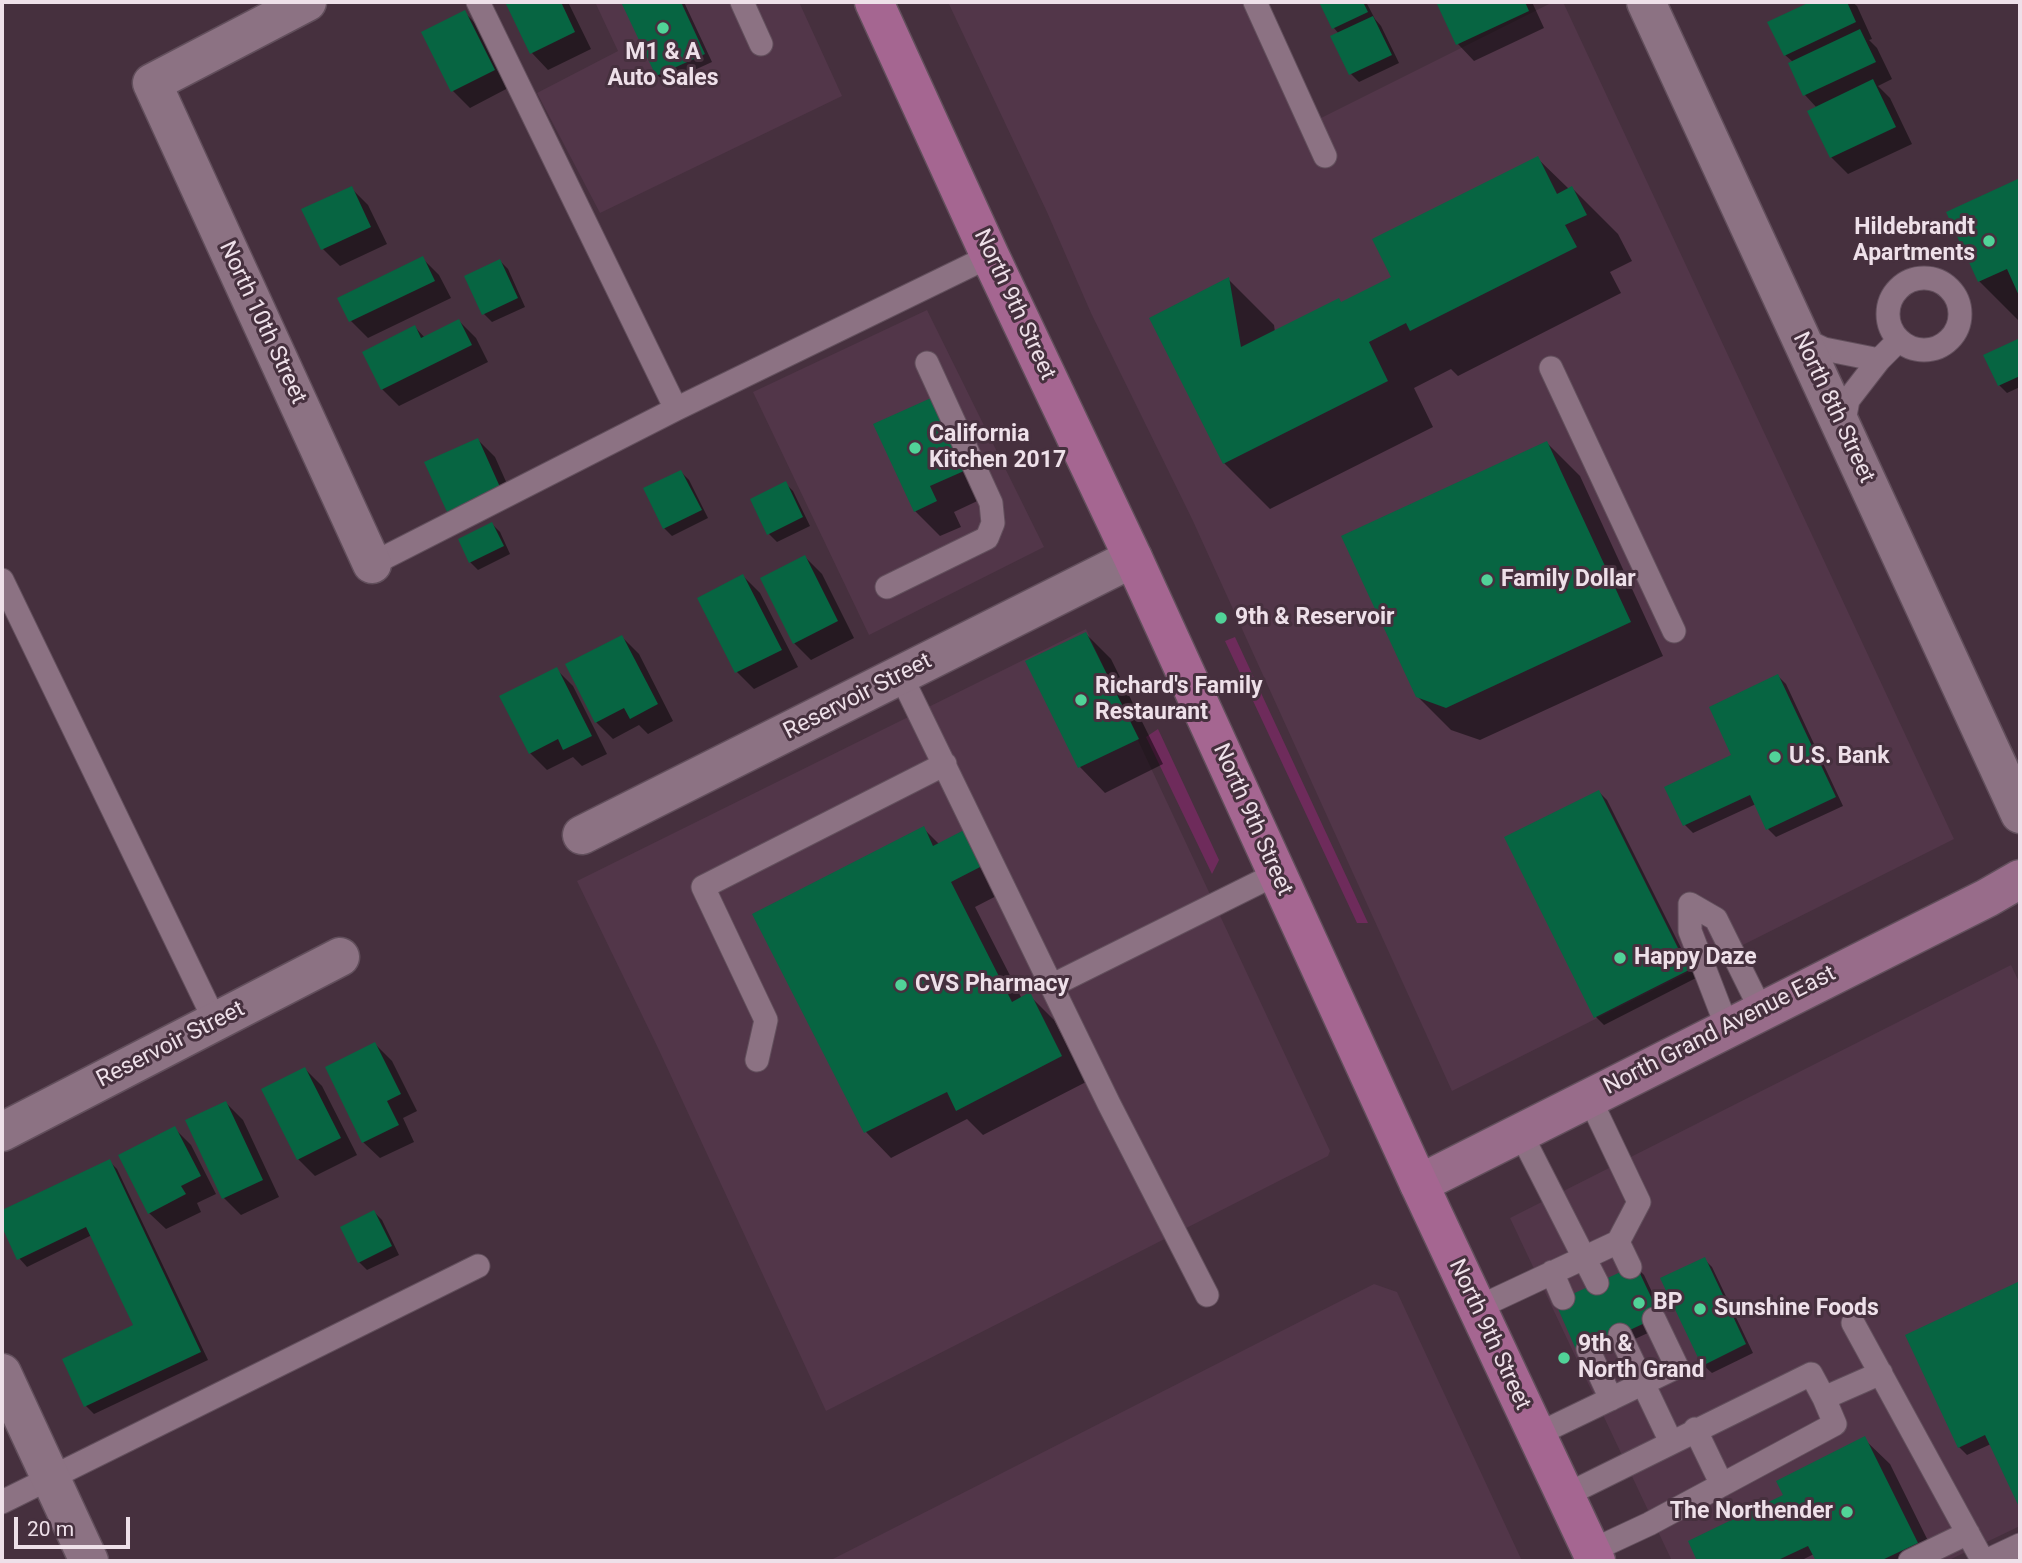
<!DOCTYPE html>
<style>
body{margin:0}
#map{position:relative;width:2022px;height:1563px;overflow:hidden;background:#46303e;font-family:Roboto,sans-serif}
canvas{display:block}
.frame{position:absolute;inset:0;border:4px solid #eee0e9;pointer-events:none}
.scale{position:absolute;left:14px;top:1517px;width:116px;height:32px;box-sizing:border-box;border:4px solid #eee0e9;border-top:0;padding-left:9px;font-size:21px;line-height:24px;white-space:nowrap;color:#eee0e9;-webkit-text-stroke:5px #46303e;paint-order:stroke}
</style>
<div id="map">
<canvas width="2022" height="1563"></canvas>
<div class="frame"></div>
<div class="scale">20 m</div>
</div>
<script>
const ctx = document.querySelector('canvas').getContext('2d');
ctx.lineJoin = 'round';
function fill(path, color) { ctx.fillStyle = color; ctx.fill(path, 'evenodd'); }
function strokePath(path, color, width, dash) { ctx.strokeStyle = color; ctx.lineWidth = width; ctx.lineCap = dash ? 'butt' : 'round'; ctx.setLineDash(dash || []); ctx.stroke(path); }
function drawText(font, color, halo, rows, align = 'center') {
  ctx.font = font + ' Roboto,sans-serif'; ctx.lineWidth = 6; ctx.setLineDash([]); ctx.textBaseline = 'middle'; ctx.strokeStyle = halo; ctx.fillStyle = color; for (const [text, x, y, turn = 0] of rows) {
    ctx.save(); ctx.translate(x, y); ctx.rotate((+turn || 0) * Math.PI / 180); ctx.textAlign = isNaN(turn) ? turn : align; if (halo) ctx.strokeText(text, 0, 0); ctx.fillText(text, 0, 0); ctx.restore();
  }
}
const built = new Path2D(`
 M595 2H799L842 96 600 213 537 93 618 51Z
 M948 2H1242L1301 128 1553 2H1563L1954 839 1452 1091 1193 521 1091 313 1047 212Z
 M927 310 1044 547 869 635 753 392Z
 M1086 629 1330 1151 1328 1156 826 1411 658 1048 577 881Z
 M2011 965 2020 984V1526L1947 1561H1672L1510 1218Z
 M1374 1284 1397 1292 1522 1561H829Z`);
const green = new Path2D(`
 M1235 637 1368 923H1357L1225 641Z
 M1158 729 1219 860 1212 874 1146 737Z`);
const shadow = new Path2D(`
 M507 2H568L591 49 548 70 532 53Z
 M624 2H684L712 62 666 83 657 75Z
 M1321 2H1366L1375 19 1381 26 1399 63 1359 82 1351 74 1332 37 1339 34 1334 28Z
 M1438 2H1532L1544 28 1474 61 1458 44Z
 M1814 2H1852L1857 6 1872 39 1869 40 1877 48 1892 79 1878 86 1890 98 1912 144 1848 174 1831 157 1817 108 1805 95 1790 64 1793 62 1785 55 1770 22Z
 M464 12 481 29 510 87 470 108 453 91 423 33Z
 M1537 158 1569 189 1572 188 1618 234 1632 261 1610 272 1621 293 1458 376 1451 369 1414 388 1433 427 1270 509 1224 463 1228 279 1274 325 1275 332 1342 304 1393 278Z
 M2020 179V322L1979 281 1948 213Z
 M351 188 368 205 387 244 340 266 323 249Z
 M422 258 439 275 451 298 368 338 351 321 340 299Z
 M500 261 508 269 525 307 492 322 484 314Z
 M459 321 476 338 488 362 399 406 382 389 415 327 425 338Z
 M2020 340V387L2007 393 1999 385 1986 356Z
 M930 400 988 496 954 512 961 527 940 536 915 511Z
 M478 440 495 457 516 504 465 527 448 511Z
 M1547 443 1580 476 1663 656 1480 740 1451 730 1417 696Z
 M681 472 689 480 708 518 672 536 664 528Z
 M785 483 793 491 810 526 777 542 769 534Z
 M492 524 500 532 510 554 478 570 470 562Z
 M805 557 822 574 854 638 811 660 794 643Z
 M743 576 760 593 798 667 754 689 737 672 699 599Z
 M1086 634 1111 659 1163 764 1105 793 1080 767 1028 662Z
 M622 637 639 654 673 721 648 734 639 725 613 739 596 722Z
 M556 669 573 686 607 754 582 766 573 757 547 770 530 753Z
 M1778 676 1786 684 1843 806 1776 837 1768 829 1756 804 1693 833 1685 825 1667 787 1734 756Z
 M1599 792 1607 800 1696 978 1604 1025 1596 1017Z
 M923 828 940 845 966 831 1008 890 975 907 1022 999 1029 995 1054 1020 1086 1082 983 1135 967 1119 891 1158 866 1132 755 915Z
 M375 1044 392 1061 417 1111 403 1118 414 1142 380 1158 363 1142Z
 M305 1069 322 1086 357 1155 315 1176 298 1159Z
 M226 1103 243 1120 279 1197 241 1215 224 1198 187 1121Z
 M174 1128 191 1145 216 1194 197 1203 201 1212 166 1229 149 1213Z
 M109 1161 117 1169 208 1360 94 1414 86 1406 64 1360 135 1326 92 1235 27 1267 19 1258 2 1223V1212Z
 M374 1212 382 1220 399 1255 367 1270 359 1262Z
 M1704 1259 1712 1267 1753 1353 1712 1373 1703 1365Z
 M1636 1267 1644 1275 1667 1324 1588 1361Z
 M2020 1283V1505L1991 1444 1967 1455 1959 1447 1907 1336Z
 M1864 1439 1890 1464 1938 1561H1818L1814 1554 1800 1561H1699L1690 1541 1782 1497Z`);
const building = new Path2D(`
 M505 2H561L575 32 530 54Z
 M621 2H681L705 54 656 76Z
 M1319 2H1363L1368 12 1332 29Z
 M1436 2H1525L1529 11 1456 45Z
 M1810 2H1847L1856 22 1784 56 1767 22Z
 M465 10 495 70 451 92 421 32Z
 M1373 16 1392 55 1349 75 1330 36Z
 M1860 29 1876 62 1803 96 1788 63Z
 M1873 79 1896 127 1830 158 1807 111Z
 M1538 156 1557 194 1572 186 1587 215 1565 225 1577 247 1410 331 1406 323 1369 342 1388 381 1223 464 1149 318 1229 277 1241 347 1339 298 1341 302 1391 277 1372 239Z
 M2020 178V298L2007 269 1978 282 1946 212Z
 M352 186 371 227 321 250 301 209Z
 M423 256 435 281 349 322 337 298Z
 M500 259 518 298 482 315 464 276Z
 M459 319 472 345 381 390 362 352 415 325 421 338Z
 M2020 338V376L1998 386 1983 355Z
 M931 398 964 471 930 486 937 501 914 512 873 424Z
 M478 438 500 487 447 512 424 462Z
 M1547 441 1631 622 1446 708 1416 697 1341 536Z
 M681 470 702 510 663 529 643 488Z
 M786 481 803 517 767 535 750 499Z
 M492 522 504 546 469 563 458 539Z
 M805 555 838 621 793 644 760 578Z
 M743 574 782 650 735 673 697 598Z
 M1086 632 1139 739 1078 768 1025 661Z
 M622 635 658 704 630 719 624 708 595 723 565 664Z
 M557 667 592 736 563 750 558 739 529 754 499 696Z
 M1778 674 1836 797 1766 830 1750 795 1683 826 1664 787 1731 755 1709 707Z
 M1599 790 1689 970 1594 1018 1504 837Z
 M924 826 933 846 966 829 984 865 951 882 1012 1002 1030 992 1062 1056 956 1111 947 1092 864 1133 752 914Z
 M375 1042 401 1094 387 1101 399 1125 362 1143 325 1067Z
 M305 1067 341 1138 297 1160 261 1089Z
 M226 1101 263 1180 222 1199 185 1120Z
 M175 1126 201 1176 181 1186 186 1194 148 1214 118 1155Z
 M110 1159 201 1352 84 1407 62 1359 133 1325 86 1227 17 1260 2 1227V1210Z
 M374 1210 392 1246 358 1263 340 1227Z
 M1705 1257 1746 1344 1702 1366 1660 1278Z
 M1636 1265 1660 1316 1578 1354 1555 1302Z
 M2020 1281V1509L1985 1435 1958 1448 1905 1335Z
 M1865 1436 1918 1543 1880 1561H1816L1808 1546 1776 1561H1697L1688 1541 1783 1495 1776 1481Z`);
const lane = new Path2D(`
 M478 2 676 409
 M742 2 761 44
 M1255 2 1325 156
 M1888 314a36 36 0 1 1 72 0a36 36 0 1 1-72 0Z
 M1801 338 1824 349 1879 360
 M1551 368 1674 631
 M1843 427 1848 400 1879 360 1899 340
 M372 564 676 409 990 256
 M2 580 216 1023
 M887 587 987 538 993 523 991 503 927 363
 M901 676 1109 1104 1207 1295
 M1053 985 1276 874
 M1727 1027 1690 931V904L1716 919 1761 1010
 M757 1060 766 1020 703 887 945 764
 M1520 1132 1597 1283
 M1618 1242 1630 1267
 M1552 1272 1563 1298
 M1477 1308 1618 1242 1639 1202 1589 1097
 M1853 1323 1983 1561
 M1620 1335 1671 1442
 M1588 1349 1611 1399
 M1695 1429 1722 1485
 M1536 1435 1677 1367 1654 1319
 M1564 1496 1811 1374 1824 1398
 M2 1502 478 1266
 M1591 1551 1649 1524 1835 1424 1824 1398 1881 1373
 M1910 1561 1968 1533
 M1986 1561 2020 1545`);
const street = new Path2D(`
 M307 2 152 83 372 564
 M1646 2 2020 814
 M582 835 1133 558
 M2 1132 340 957
 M2 1373 89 1561`);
const secondary = new Path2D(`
 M1419 1184 1987 898 2020 879`);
const primary = new Path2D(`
 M874 2 990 256 1133 558 1419 1184 1596 1561`);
const markers = [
 [663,28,7,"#51d398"],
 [1989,241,7,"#51d398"],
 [915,448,7,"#51d398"],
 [1487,580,7,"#51d398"],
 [1221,618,7,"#51d398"],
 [1081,700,7,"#51d398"],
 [1775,757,7,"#51d398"],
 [1620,958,7,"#51d398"],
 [901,985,7,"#51d398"],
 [1639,1303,7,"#51d398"],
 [1700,1309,7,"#51d398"],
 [1564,1358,7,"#51d398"],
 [1847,1512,7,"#51d398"]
];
const poiNames = [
 ["M1 & A",663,53,"center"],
 ["Auto Sales",663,79,"center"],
 ["Hildebrandt",1975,228,"right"],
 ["Apartments",1975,254,"right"],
 ["California",929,435],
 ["Kitchen 2017",929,461],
 ["Family Dollar",1501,580],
 ["9th & Reservoir",1235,618],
 ["Richard's Family",1095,687],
 ["Restaurant",1095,713],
 ["U.S. Bank",1789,757],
 ["Happy Daze",1634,958],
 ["CVS Pharmacy",915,985],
 ["BP",1653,1303],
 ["Sunshine Foods",1714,1309],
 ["9th &",1578,1345],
 ["North Grand",1578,1371],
 ["The Northender",1833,1512,"right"]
];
const streetNames = [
 ["North 9th Street",1014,305,65],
 ["North 10th Street",262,323,65],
 ["North 8th Street",1833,408,65],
 ["Reservoir Street",858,697,-27],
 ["North 9th Street",1252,820,66],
 ["North Grand Avenue East",1720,1031,-27],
 ["Reservoir Street",171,1045,-27],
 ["North 9th Street",1489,1335,65]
];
fill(built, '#523649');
fill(green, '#6e2b5b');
fill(shadow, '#0007');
fill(building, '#076542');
strokePath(lane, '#624f5c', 25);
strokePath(street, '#624f5c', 41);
strokePath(secondary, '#624f5c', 41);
strokePath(primary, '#624f5c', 41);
strokePath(lane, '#8c7283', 23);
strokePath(street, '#8c7283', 38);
strokePath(secondary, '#986c8a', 38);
strokePath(primary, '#a56691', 38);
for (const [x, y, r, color] of markers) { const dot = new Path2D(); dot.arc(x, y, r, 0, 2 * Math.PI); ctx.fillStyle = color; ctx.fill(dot); strokePath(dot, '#46303e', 2.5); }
drawText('bold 23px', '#eee0e9', '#46303e', poiNames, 'left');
drawText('23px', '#eee0e9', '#46303e', streetNames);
</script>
